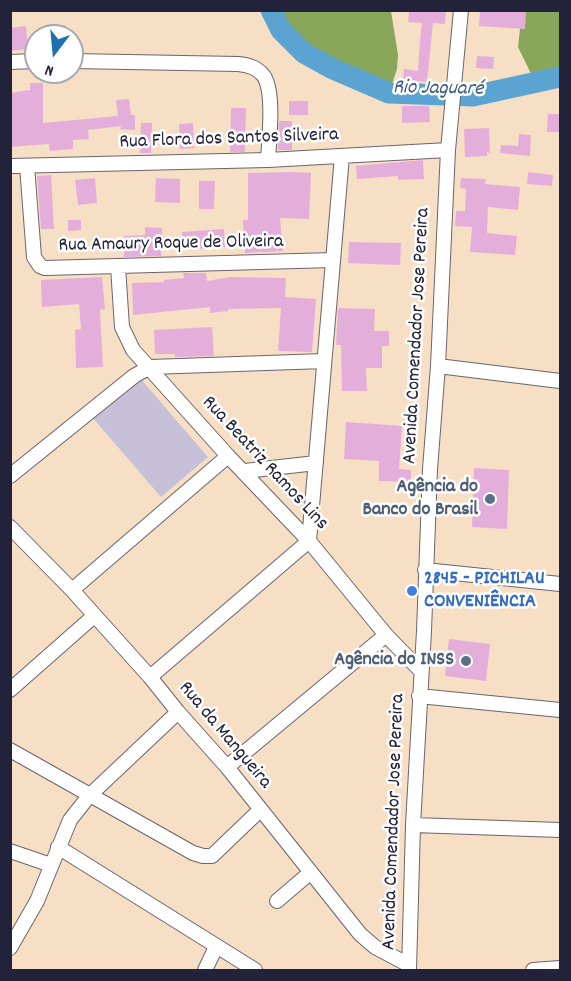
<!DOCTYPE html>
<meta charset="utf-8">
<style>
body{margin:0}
#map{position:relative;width:571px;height:981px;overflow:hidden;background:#f6dfc5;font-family:Dekko,sans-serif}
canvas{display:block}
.frame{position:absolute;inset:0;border:12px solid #22223b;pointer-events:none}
.north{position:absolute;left:24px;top:24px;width:60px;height:60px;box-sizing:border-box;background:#fff;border:2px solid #a7a7b1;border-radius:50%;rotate:196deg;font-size:16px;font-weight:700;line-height:24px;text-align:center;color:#22223b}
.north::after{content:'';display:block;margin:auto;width:21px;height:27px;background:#1f6fb2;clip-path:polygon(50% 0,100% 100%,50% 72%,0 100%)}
</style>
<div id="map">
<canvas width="571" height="981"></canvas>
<div class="frame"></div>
<div class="north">N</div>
</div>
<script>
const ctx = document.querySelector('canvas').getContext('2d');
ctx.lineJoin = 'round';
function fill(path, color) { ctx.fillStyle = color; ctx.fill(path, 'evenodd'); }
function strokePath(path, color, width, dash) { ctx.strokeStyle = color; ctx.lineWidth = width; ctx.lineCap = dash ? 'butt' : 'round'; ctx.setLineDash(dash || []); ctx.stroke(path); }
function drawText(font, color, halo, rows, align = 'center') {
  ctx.font = font + ' Dekko,sans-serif'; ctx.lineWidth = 5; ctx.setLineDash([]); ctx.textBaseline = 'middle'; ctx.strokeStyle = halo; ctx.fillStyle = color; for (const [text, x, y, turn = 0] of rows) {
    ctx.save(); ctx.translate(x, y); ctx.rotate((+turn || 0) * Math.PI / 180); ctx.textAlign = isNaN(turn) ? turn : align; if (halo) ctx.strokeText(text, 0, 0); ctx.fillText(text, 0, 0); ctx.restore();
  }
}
const industrial = new Path2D(`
 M139 377 208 457 161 497 92 417Z`);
const forest = new Path2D(`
 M271 11H391L398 55 397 69 389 93C352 77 308 64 282 31 277 25 274 17 271 11Z
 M522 11H560V88H538L518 47Z`);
const river = new Path2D(`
 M271 10 281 30 304 53 331 68 389 93 473 96 560 77`);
const building = new Path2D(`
 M409 10H446L445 24 433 23 427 82 403 79 404 69 418 71 420 40 422 23 408 22Z
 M480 10H526L525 29 479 26Z
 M51 25H65V36H51Z
 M26 26 28 49 10 51V28Z
 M477 56 494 57 493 69 476 68Z
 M30 83H43V123L118 116 116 100 129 99 131 115H135V130L120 129 121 126 88 130 89 139 73 140V149L50 151 49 144 10 147V93L30 90Z
 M289 101H308V115H289Z
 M402 106H429L430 122 402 123Z
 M231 108H246L245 152H230Z
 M548 114H561V132H547Z
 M279 121H292V150H278Z
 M141 123H152L151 153H140Z
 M193 123 194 148 180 149 179 124Z
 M489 128 490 153 487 152V156L465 157 464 129Z
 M519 134 531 135 530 156 500 153 501 145 518 146Z
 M423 160 424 179 398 180V176L357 179 356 166Z
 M294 172 311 173 309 219 280 218 283 251 245 253 243 220H248V173Z
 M528 172 553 175 552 186 527 184Z
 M51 175 54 229H41L37 176Z
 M95 178 97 203 78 205 75 180Z
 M156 178 180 179V203L155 202Z
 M461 178 486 179 485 184 520 187 518 210 488 207 487 233 517 236 515 255 470 252 472 227 455 226 456 211H465L466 189 460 188Z
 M199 181H215L214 209H199Z
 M68 220H81V230L68 231Z
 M145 227 162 228 161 256 124 257V236L145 235Z
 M224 229 225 247 183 250 182 232Z
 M349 242 401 243 400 265 348 263Z
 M183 273H206L207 281 230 277 286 278 285 297 316 299 312 352 278 351 281 308 228 309V311L210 313V307L133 315 132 283 164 282V280L184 278Z
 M102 277 105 309 100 310 103 367 76 368 75 330 81 329 79 304 42 307 41 280Z
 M338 308 375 309 374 331H389V346H382V368H366L367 391H342L341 345H336Z
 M212 327 214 356 175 357V354H155L154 330Z
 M346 422 402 426 399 469 411 470V482L379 481V461L344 459Z
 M474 468 509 470 507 529 472 527Z
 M449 639 490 644 486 681 445 676Z`);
const minor = new Path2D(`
 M72 61 238 64C248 65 256 67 263 75 275 90 269 140 268 160
 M10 62 36 61
 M10 166 268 160 448 150
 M27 166 34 257 40 266 45 268 333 260
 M118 267 122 327 133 350 228 456 309 541 386 635 421 671
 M438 366 560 381
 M245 471 316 463
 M10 476 134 376 150 367 324 361
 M10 527 72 590 150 677 178 712 227 767 360 934 375 947 409 965
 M425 570 560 584
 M72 590 228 456
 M150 677 309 541 342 156
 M10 690 94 616
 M419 696 560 710
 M10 750 193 853 203 856H212L260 810
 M227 767 386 635
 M413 825 560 830
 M58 847 255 970
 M10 851 51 865
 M277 901 311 872
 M10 948 37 901 70 820 89 796 178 712
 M205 970 216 947
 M409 970 413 825 424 631 430 469 438 366 448 150 461 10
 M533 970 560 968`);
const markers = [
 [490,499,6,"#5c6f8a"],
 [412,591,6,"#3f7fe0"],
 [466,661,6,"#5c6f8a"]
];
const streetNames = [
 ["Rua Flora dos Santos Silveira",229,140,-2],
 ["Rua Amaury Roque de Oliveira",171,245,-1],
 ["Avenida Comendador Jose Pereira",418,336,-87],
 ["Rua Beatriz Ramos Lins",264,464,47],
 ["Rua da Mangueira",224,736,50],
 ["Avenida Comendador Jose Pereira",395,822,-88]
];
const serviceNames = [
 ["Agência do",478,488],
 ["Banco do Brasil",478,511],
 ["Agência do INSS",454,661]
];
const shopNames = [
 ["2845 - PICHILAU",424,580],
 ["CONVENIÊNCIA",424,603]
];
const waterNames = [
 ["Rio Jaguaré",438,90,1]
];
fill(industrial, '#c7c0d9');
fill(forest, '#89a75b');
strokePath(river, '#5ba4d2', 21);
fill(building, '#e3afda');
strokePath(minor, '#6c646b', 16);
strokePath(minor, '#fff', 14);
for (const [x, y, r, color] of markers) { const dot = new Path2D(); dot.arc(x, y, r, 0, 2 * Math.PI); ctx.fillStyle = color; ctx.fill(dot); strokePath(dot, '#fff', 2); }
drawText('20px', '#22223b', '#fff', streetNames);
drawText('bold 20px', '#4e5e75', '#fff', serviceNames, 'right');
drawText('bold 20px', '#366cbe', '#fff', shopNames, 'left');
drawText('italic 21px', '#3c5c7f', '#fff', waterNames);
</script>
